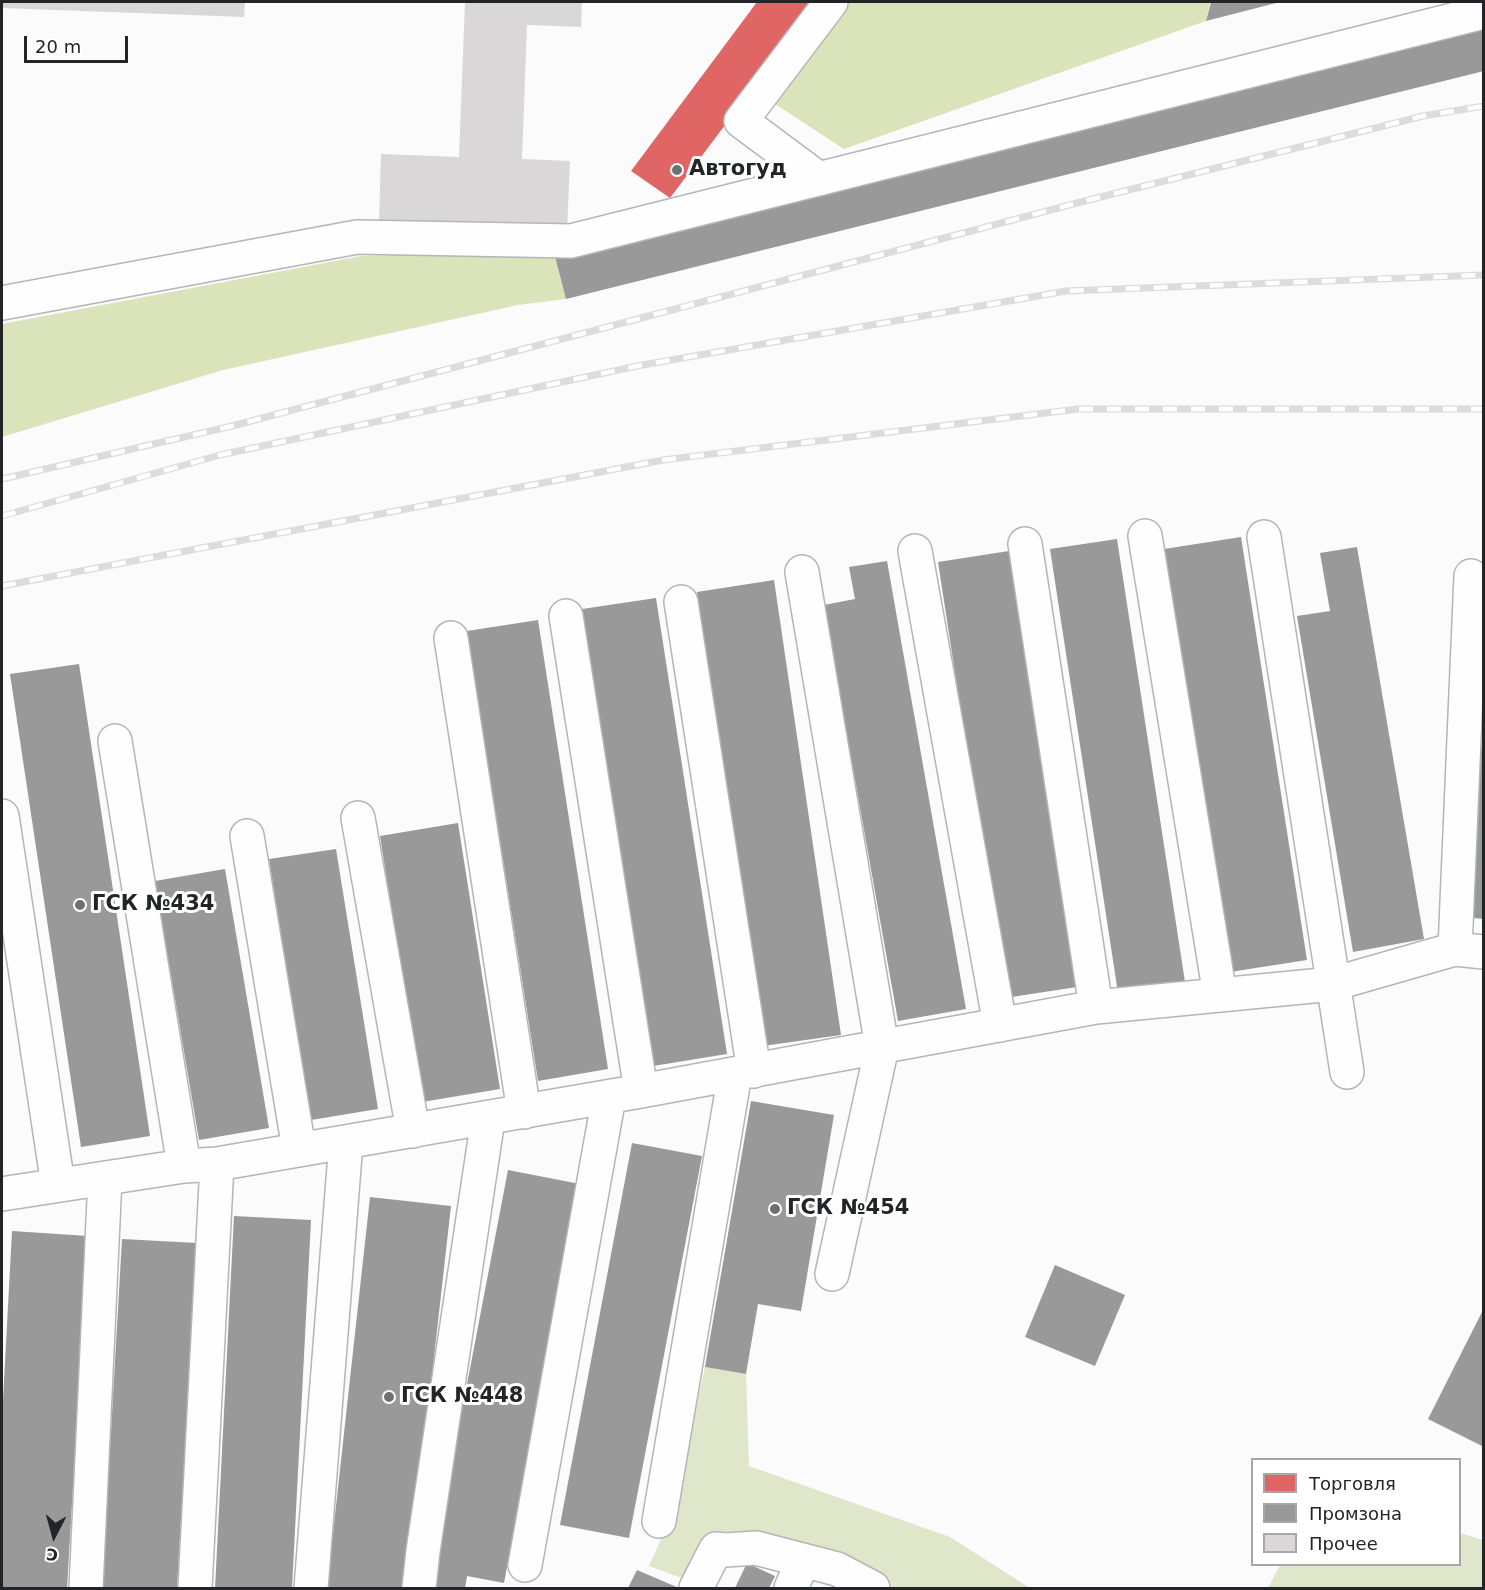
<!DOCTYPE html>
<meta charset="utf-8">
<style>
body{margin:0}
#map{position:relative;width:1485px;height:1590px;overflow:hidden;background:#fbfbfc;font-family:"DejaVu Sans",sans-serif}
canvas{display:block}
.frame{position:absolute;inset:0;border:3px solid #222427;pointer-events:none}
.legend{position:absolute;left:1251px;top:1458px;width:210px;height:108px;box-sizing:border-box;background:#fff;border:2px solid #a7a7a9;margin:0;padding:8px 10px;list-style:none;font-size:18px;color:#222427}
.legend li{display:flex;align-items:center;gap:12px;height:30px}
.legend b{width:30px;border:2px solid #a7a7a9}
.north{position:absolute;left:24px;top:1506px;width:60px;height:60px;-webkit-text-stroke:4px #fff;paint-order:stroke;rotate:186deg;font-size:16px;font-weight:700;line-height:24px;text-align:center;color:#222427}
.north::after{content:'';display:block;margin:auto;width:21px;height:27px;background:#222427;clip-path:polygon(50% 0,100% 100%,50% 72%,0 100%)}
.scale{position:absolute;left:24px;top:36px;width:104px;height:27px;box-sizing:border-box;border:3px solid #222427;border-top:0;padding-left:8px;font-size:18px;line-height:21px;white-space:nowrap;color:#222427;-webkit-text-stroke:4px #fff;paint-order:stroke}
</style>
<div id="map">
<canvas width="1485" height="1590"></canvas>
<div class="frame"></div>
<ul class="legend">
<li><b style="height:16px;background:#e06666"></b>Торговля</li>
<li><b style="height:16px;background:#999"></b>Промзона</li>
<li><b style="height:16px;background:#d9d7d7"></b>Прочее</li>
</ul>
<div class="north">С</div>
<div class="scale">20 m</div>
</div>
<script>
const ctx = document.querySelector('canvas').getContext('2d');
ctx.lineJoin = 'round';
function fill(path, color) { ctx.fillStyle = color; ctx.fill(path, 'evenodd'); }
function strokePath(path, color, width, dash) { ctx.strokeStyle = color; ctx.lineWidth = width; ctx.lineCap = dash ? 'butt' : 'round'; ctx.setLineDash(dash || []); ctx.stroke(path); }
function drawText(font, color, halo, rows, align = 'center') {
  ctx.font = font + ' "DejaVu Sans",sans-serif'; ctx.lineWidth = 6; ctx.setLineDash([]); ctx.textBaseline = 'middle'; ctx.strokeStyle = halo; ctx.fillStyle = color; for (const [text, x, y, turn = 0] of rows) {
    ctx.save(); ctx.translate(x, y); ctx.rotate((+turn || 0) * Math.PI / 180); ctx.textAlign = isNaN(turn) ? turn : align; if (halo) ctx.strokeText(text, 0, 0); ctx.fillText(text, 0, 0); ctx.restore();
  }
}
const green = new Path2D(`
 M705 1367 746 1374 749 1466 950 1537 1030 1588H895L853 1568 755 1543 687 1580 649 1566 672 1514Z
 M1460 1533 1483 1540V1588H1268L1280 1565 1460 1564Z`);
const forest = new Path2D(`
 M847 2H1210L1206 21 844 149 772 102Z
 M487 252 554 253 566 299 518 305 223 370 2 437V324L361 256Z`);
const shops = new Path2D(`
 M757 2H818L670 198 631 171Z`);
const industry = new Path2D(`
 M1211 2H1280L1206 21Z
 M1484 20V71L566 299 554 253Z
 M1241 537 1307 960 1230 972 1164 549Z
 M1117 539 1185 982 1118 993 1050 549Z
 M1357 547 1424 939 1353 952 1297 616 1330 611 1320 553Z
 M1009 551 1077 987 1005 998 938 562Z
 M887 561 966 1009 898 1021 824 605 855 599 849 567Z
 M774 580 841 1035 763 1046 697 592Z
 M656 598 727 1054 653 1066 582 609Z
 M538 620 608 1069 538 1081 467 631Z
 M79 664 150 1136 81 1147 10 674Z
 M1482 744 1484 745V919L1463 917Z
 M458 823 500 1089 422 1102 380 836Z
 M336 849 378 1109 311 1120 269 859Z
 M225 869 269 1128 199 1140 155 881Z
 M751 1101 834 1115 801 1311 758 1304 746 1374 705 1367Z
 M632 1143 702 1156 629 1538 560 1525Z
 M508 1170 580 1184 504 1583 467 1576 465 1588H428Z
 M370 1197 451 1206 408 1588H327Z
 M234 1216 311 1220 292 1588H215Z
 M12 1231 88 1236 67 1588H2V1419Z
 M122 1239 197 1243 177 1588H102Z
 M1055 1265 1125 1295 1095 1366 1025 1337Z
 M1484 1308V1447L1428 1419Z
 M747 1563 775 1576 769 1588H735Z
 M637 1570 679 1588H628Z`);
const building = new Path2D(`
 M2 2H245L244 17 2 8Z
 M465 2H582L581 27 527 25 522 159 570 161 567 230 379 223 381 154 459 157Z`);
const minor = new Path2D(`
 M819 179 741 121 831 2
 M2 303 357 237 571 241 1484 12
 M1145 536 1220 995
 M1264 537 1347 1072
 M1025 544 1096 1007
 M915 551 1000 1025
 M802 572 882 1047 832 1274
 M681 602 754 1071
 M566 616 641 1091
 M451 638 524 1112
 M115 741 184 1166
 M2 816 58 1185
 M358 818 413 1131
 M247 836 299 1149
 M1455 949 1471 576
 M2 1194 184 1166 217 1164 641 1091 1096 1007 1333 984 1455 949 1484 952
 M659 1521 735 1074
 M525 1565 609 1097
 M86 1588 105 1178
 M195 1588 217 1164
 M311 1588 346 1142
 M419 1588 423 1551 488 1119
 M696 1588 716 1549 726 1550 756 1548 837 1569 873 1588
 M791 1588 803 1561`);
const rail = new Path2D(`
 M2 479 232 426 1077 203 1423 116 1484 106
 M2 516 220 455 637 366 1066 291 1484 275
 M2 586 663 460 1078 409H1484`);
const markers = [
 [677,170,6,"#6e6f72"],
 [80,905,6,"#6e6f72"],
 [775,1209,6,"#6e6f72"],
 [389,1397,6,"#6e6f72"]
];
const poiNames = [
 ["Автогуд",689,170],
 ["ГСК №434",92,905],
 ["ГСК №454",787,1209],
 ["ГСК №448",401,1397]
];
fill(green, '#e0e6c9');
fill(forest, '#dbe3bb');
fill(shops, '#e06666');
fill(industry, '#999');
fill(building, '#d9d7d7');
strokePath(minor, '#b4b5b7', 36);
strokePath(minor, '#fefeff', 33);
strokePath(rail, '#dcdcdd', 7);
strokePath(rail, '#fff', 4.5, [14]);
for (const [x, y, r, color] of markers) { const dot = new Path2D(); dot.arc(x, y, r, 0, 2 * Math.PI); ctx.fillStyle = color; ctx.fill(dot); strokePath(dot, '#fff', 2); }
drawText('bold 21px', '#222427', '#fff', poiNames, 'left');
</script>
